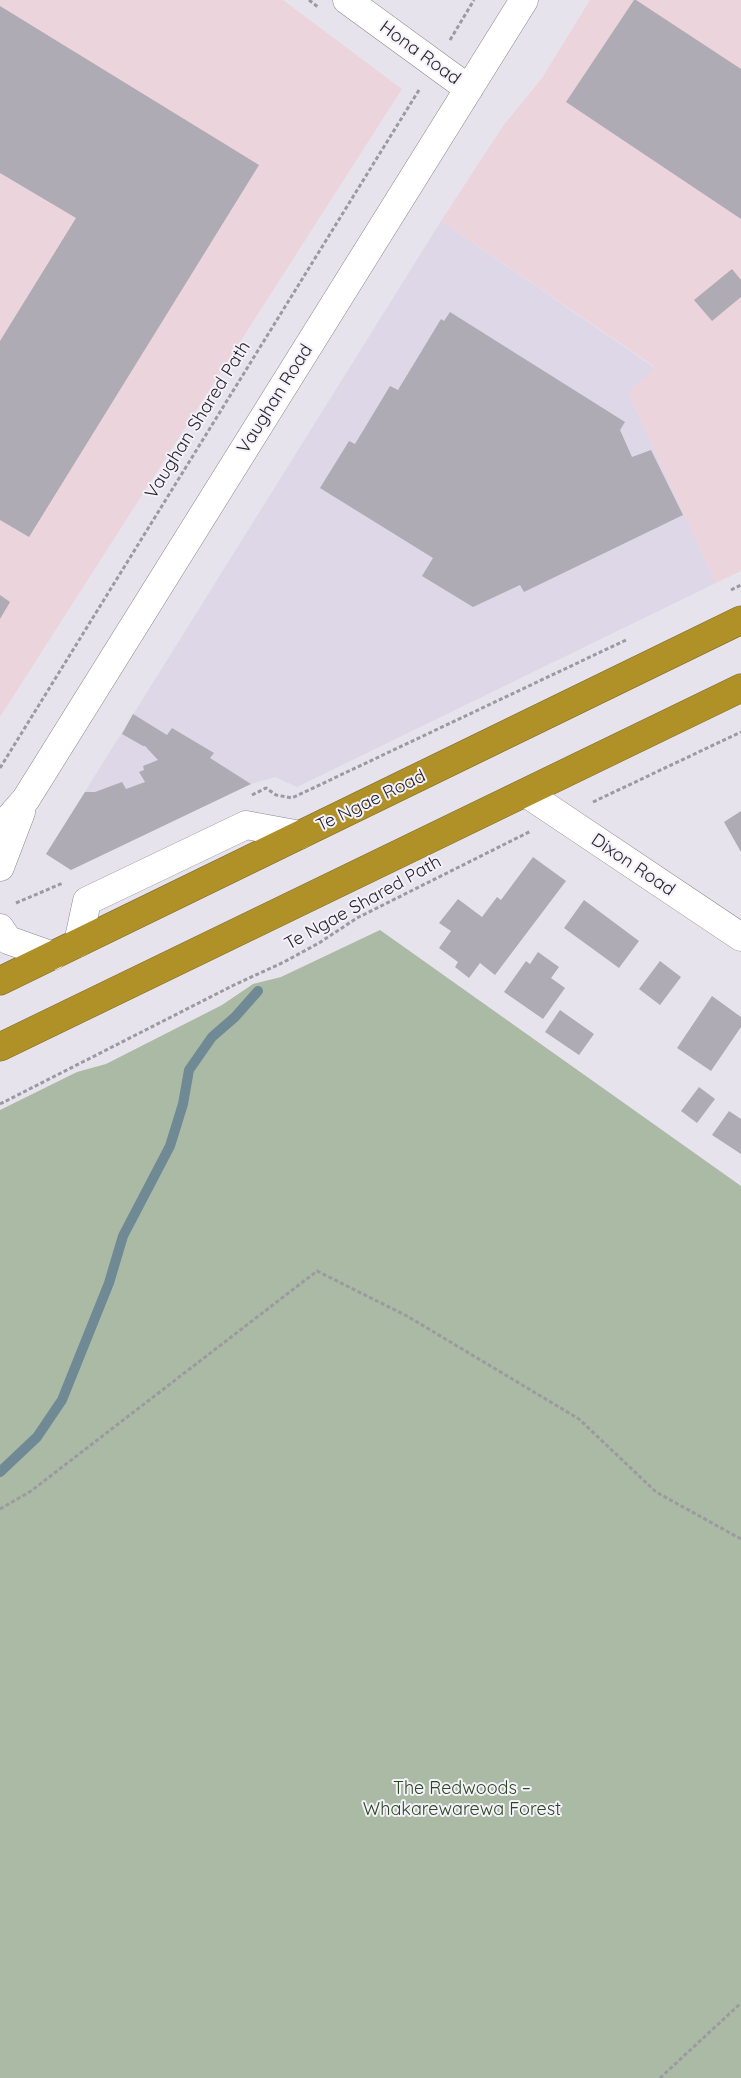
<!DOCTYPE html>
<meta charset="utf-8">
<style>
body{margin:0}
canvas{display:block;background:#e7e3ec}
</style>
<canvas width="741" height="2078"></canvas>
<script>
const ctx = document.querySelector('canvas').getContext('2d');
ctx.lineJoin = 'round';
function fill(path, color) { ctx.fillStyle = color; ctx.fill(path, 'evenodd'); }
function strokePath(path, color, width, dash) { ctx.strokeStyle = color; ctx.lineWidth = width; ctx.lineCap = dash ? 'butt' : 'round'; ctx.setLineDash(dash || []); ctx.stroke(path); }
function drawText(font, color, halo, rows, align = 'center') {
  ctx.font = font + ' Quicksand,sans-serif'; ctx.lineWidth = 4; ctx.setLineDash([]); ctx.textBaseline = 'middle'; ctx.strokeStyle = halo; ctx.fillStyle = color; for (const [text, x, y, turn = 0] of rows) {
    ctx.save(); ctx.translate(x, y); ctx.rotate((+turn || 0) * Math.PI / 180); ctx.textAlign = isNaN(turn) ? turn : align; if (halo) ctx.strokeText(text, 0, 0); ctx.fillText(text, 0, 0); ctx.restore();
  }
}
const built = new Path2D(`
 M441 221 655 368 628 393 716 583 297 787 275 777 251 784 71 870 46 854Z`);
const industrial = new Path2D(`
 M0 0H283L402 89 0 717Z
 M590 0H741V571L716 583 628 393 655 367 441 221 503 126 542 78Z`);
const green = new Path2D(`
 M380 930 741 1186V2078H0V1110L77 1072 106 1064 222 1005 253 984 281 977Z`);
const stream = new Path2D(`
 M0 1472 37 1437 62 1400 109 1283 123 1236 170 1146 183 1104 189 1070 212 1037 235 1017 258 991`);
const building = new Path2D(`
 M634 0H636L741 69V219L566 102Z
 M0 6 259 165 29 537 0 520V341L76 218 0 173Z
 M732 269 741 280V297L712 321 694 300Z
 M450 312 625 422 620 430 632 457 651 450 683 515 524 592 520 585 473 607 422 576 433 558 320 488 349 441 355 444 390 386 398 390 441 319 444 321Z
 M0 595 10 602 0 619Z
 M133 714 167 735 172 728 214 753 210 758 251 784 71 870 46 854 85 792H95L122 782 126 789 145 782 139 772 144 770 143 766 158 760 145 746H143L122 734Z
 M741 811V852L724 822Z
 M533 857 566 881 495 975 480 963 469 978 455 967 458 962 439 948 451 931 439 923 458 899 482 917 497 897 501 900Z
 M584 900 639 941 619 968 564 928Z
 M538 952 559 967 551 978 565 988 543 1019 504 992 526 961 530 964Z
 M660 961 681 977 660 1005 639 989Z
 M712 996 741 1017V1027L711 1071 677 1048Z
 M560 1010 594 1034 579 1055 545 1032Z
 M699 1087 715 1099 697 1123 681 1111Z
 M729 1111 741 1119V1154L712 1135Z`);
const path = new Path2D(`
 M309 0 318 7
 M450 40 474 0
 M731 590 741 585
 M0 768 419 90
 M252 795 266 788 276 795 292 798 626 640
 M593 802 741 732
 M16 903 63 883
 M0 1104 234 985 284 962 319 943 357 918 531 831
 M0 1509 31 1491 317 1271 407 1316 579 1419 656 1492 741 1539
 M660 2078 741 2003`);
const minor = new Path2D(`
 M347 0 469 89
 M526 793 741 937
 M0 829 26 799 524 0
 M0 867 21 812
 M0 928 8 940 53 956
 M78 943 87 901 246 825 300 835`);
const highway = new Path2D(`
 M0 981 741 620
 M0 1047 741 688`);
const streetNames = [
 ["Hona Road",420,53,36],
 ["Vaughan Road",275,399,-58],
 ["Vaughan Shared Path",198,420,-58],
 ["Te Ngae Road",371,801,-26],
 ["Dixon Road",633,865,34],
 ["Te Ngae Shared Path",363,903,-29]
];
const parkNames = [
 ["The Redwoods –",462,1789],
 ["Whakarewarewa Forest",462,1810]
];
fill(built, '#ddd7e7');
fill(industrial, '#ecd4dd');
fill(green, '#aabaa5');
strokePath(stream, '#708a95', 10);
fill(building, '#aeabb4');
strokePath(minor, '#8a878f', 29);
strokePath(highway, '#7f6c28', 29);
strokePath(path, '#9c9aa0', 3, [4, 2.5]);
strokePath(minor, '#fff', 28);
strokePath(highway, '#af9128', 28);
drawText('18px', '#272629', '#f4f1fa', streetNames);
drawText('18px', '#2b491f', '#f4f1fa', parkNames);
</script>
